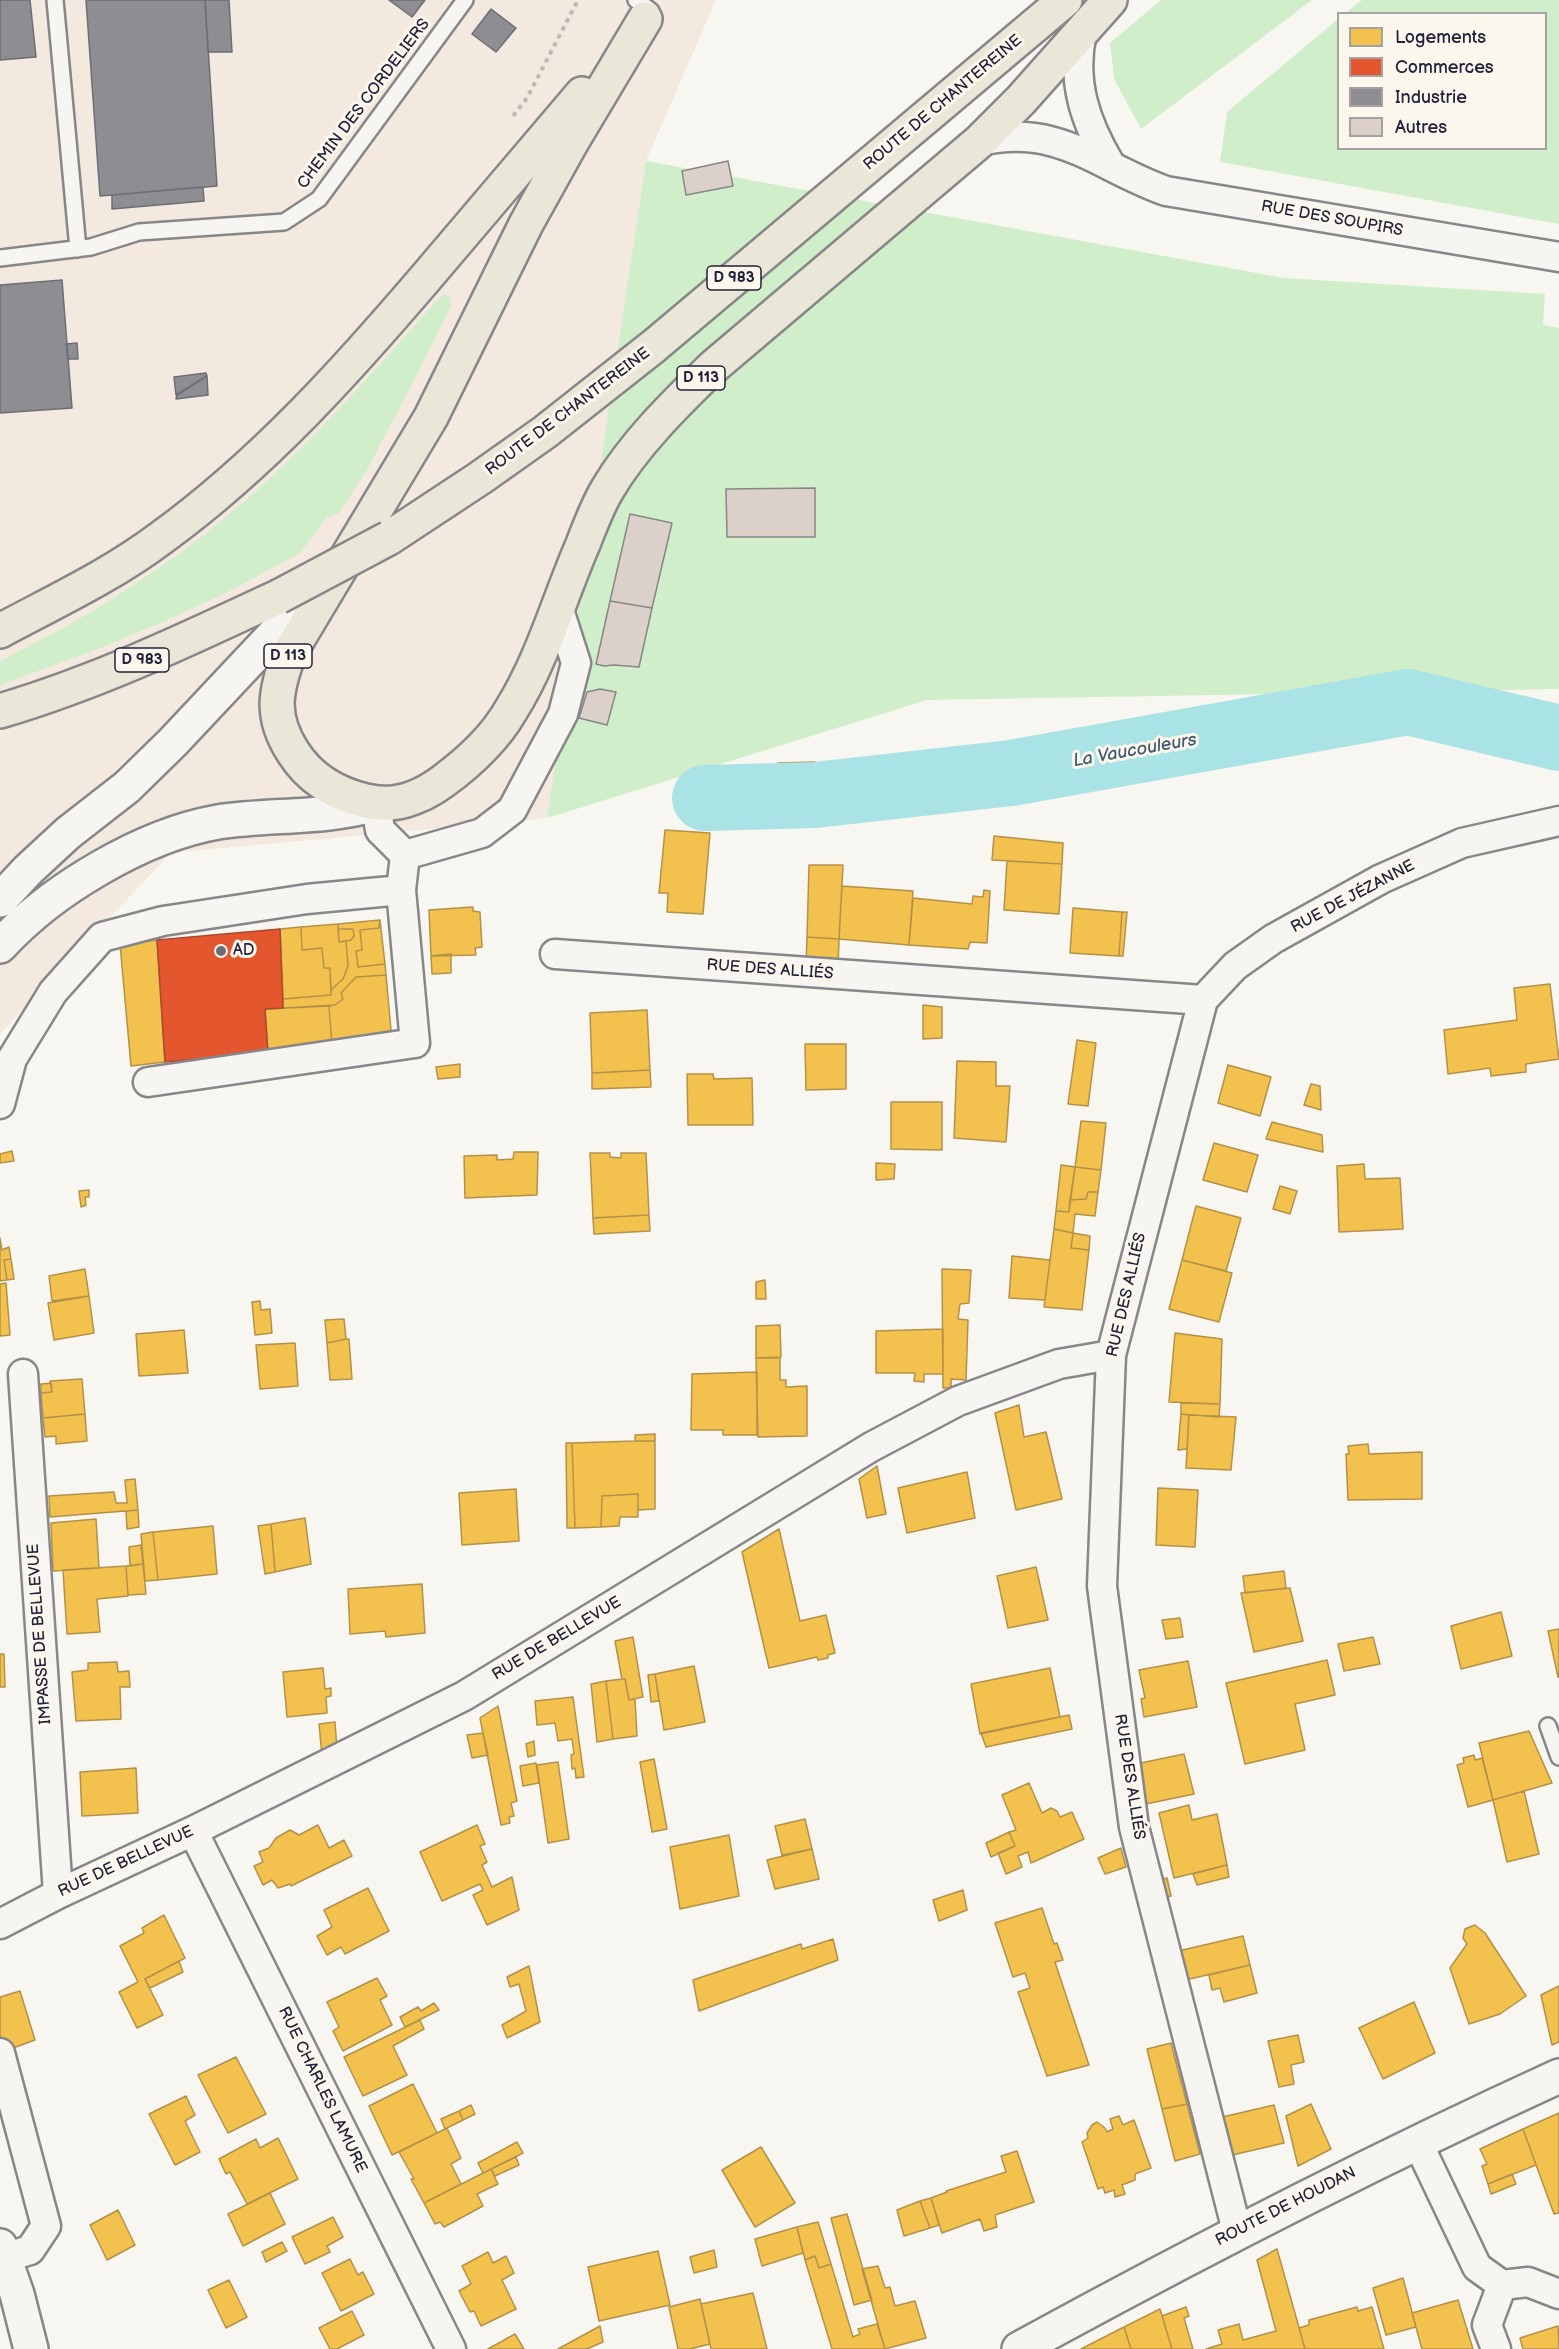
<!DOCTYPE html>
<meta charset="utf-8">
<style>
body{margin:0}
#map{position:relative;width:1559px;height:2349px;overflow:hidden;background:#f8f6f0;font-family:"Balsamiq Sans",sans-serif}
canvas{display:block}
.legend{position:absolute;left:1337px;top:12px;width:210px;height:138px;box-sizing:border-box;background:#fbf7ec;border:2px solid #a4a2a5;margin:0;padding:8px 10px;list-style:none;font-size:18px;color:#22223b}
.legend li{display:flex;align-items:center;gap:12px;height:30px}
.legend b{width:30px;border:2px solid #a4a2a5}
</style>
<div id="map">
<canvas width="1559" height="2349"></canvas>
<ul class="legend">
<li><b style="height:16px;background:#f2c14e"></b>Logements</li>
<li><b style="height:16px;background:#e4572e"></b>Commerces</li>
<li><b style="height:16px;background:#8d8d92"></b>Industrie</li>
<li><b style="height:16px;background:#dbd0ca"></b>Autres</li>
</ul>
</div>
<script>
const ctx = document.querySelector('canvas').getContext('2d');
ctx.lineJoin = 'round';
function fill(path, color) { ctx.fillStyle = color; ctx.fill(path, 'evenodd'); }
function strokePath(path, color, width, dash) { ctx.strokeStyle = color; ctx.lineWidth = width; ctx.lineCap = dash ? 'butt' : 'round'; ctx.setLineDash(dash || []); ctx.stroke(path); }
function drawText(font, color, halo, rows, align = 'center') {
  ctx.font = font + ' "Balsamiq Sans",sans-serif'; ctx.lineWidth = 6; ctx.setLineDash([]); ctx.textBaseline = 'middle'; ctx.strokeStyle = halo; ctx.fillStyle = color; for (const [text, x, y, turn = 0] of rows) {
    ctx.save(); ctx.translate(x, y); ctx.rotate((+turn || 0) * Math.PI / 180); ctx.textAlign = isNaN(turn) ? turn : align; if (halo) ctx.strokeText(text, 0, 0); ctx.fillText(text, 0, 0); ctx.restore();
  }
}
const built = new Path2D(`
 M0 0H716L646 161 547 818 171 853 0 1034Z`);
const green = new Path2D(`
 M1161 0H1312L1141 129 1114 79 1110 43Z
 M1362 0H1559V224L1220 162 1227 112 1338 19V148H1546V14L1345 13Z
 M646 161 1284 278 1545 294 1543 325 1559 328V689L927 700 547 818Z
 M445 294 450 297 451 305 431 347 367 470 339 513 326 518 300 553 228 592 174 617 103 647 0 685V661C87 618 174 564 247 499 316 438 378 367 439 298Z`);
const homes = new Path2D(`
 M815 762V780H777L778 763Z
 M665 830 710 833 703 914 667 912 668 893H659Z
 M994 836 1063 843 1062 864 992 860Z
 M1007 861 1062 864 1059 914 1004 910Z
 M809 865H843L839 939 807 937Z
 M842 886 913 891 909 945 839 939Z
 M984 890 990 891 987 943 970 942 968 949 909 945 913 898 972 904 973 896 983 897Z
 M473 907V911L480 912 482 947 475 948 476 955 431 956 429 910Z
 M1073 908 1122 912 1119 956 1070 953Z
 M1122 912H1127L1123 956H1119Z
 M380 920 379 928 360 930 362 950 356 951 358 967 385 964 386 975 356 977 341 993 343 999 335 1005 283 1008V999L331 995V990L343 979 348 966 346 941 351 940 354 936 353 929H338V924Z
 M380 920 385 964 358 967 356 951 362 950 360 930 379 928Z
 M338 924 339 942 346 941 348 966 343 979 331 990 330 968H324L322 948 302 950 301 927Z
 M301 927 302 950 322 948 324 968H330L331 995 283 999 280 929Z
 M338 929H353L354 936 351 940 339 942Z
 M807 937 839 939 838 968 806 965Z
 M157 940 165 1062 131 1066 120 944Z
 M451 954V973L432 974 431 956Z
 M386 975 392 1041 332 1046 329 1006 335 1005 343 999 341 993 356 977Z
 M1550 984 1559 1059 1526 1064V1072L1491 1076 1490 1068 1448 1074 1444 1030 1517 1020 1514 988Z
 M923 1005 942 1007V1038L923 1039Z
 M329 1006 332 1046 268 1053 265 1009Z
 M647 1010 650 1070 592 1073 590 1013Z
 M1077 1040 1096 1043 1088 1106 1068 1104Z
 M805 1044H846V1089L806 1090Z
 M957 1061 996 1062V1086H1010L1006 1142 954 1138Z
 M460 1064V1077L438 1079 436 1067Z
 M1228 1065 1271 1077 1260 1116 1218 1103Z
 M650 1070 651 1087 592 1089V1073Z
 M687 1074H713L714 1079 752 1078 753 1125H688Z
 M1311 1084 1320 1086 1321 1110 1304 1105Z
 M891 1102H942V1150L891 1149Z
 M1081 1121 1106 1123 1101 1170 1075 1167Z
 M1272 1122 1322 1135 1323 1152 1266 1139Z
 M1214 1143 1258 1155 1247 1192 1203 1180Z
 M12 1151 14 1161 0 1163V1154Z
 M514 1152H538L537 1195 465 1198 464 1156 497 1155V1160L513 1159Z
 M590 1153H610V1157L621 1158V1153H646L649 1215 593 1218Z
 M876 1163 895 1164 894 1179 876 1180Z
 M1364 1164 1365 1179 1400 1178 1403 1229 1339 1232 1337 1166Z
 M1061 1165 1075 1167 1069 1212 1056 1211Z
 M1075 1167 1101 1170 1098 1192H1088L1086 1199 1070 1200Z
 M1280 1186 1297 1191 1290 1214 1273 1209Z
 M89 1190V1197H85L86 1205 81 1207 79 1191Z
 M1088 1192H1098L1095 1216 1075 1214 1073 1233 1054 1229 1056 1211 1069 1212 1070 1200 1086 1199Z
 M1196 1206 1241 1218 1226 1271 1182 1260Z
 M649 1215 650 1231 594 1234 593 1218Z
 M1054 1229 1073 1233 1071 1248 1089 1250 1082 1310 1044 1307Z
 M1073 1233 1090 1236 1089 1250 1071 1248Z
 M0 1238 2 1250 9 1247 11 1259 4 1260 7 1280 0 1281Z
 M1012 1256 1050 1260 1045 1300 1009 1298Z
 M11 1259 14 1279 7 1280 4 1260Z
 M1182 1260 1232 1273 1219 1322 1169 1309Z
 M85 1269 89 1296 52 1301 49 1276Z
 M942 1269 971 1270 969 1303 960 1304 958 1319 968 1320 966 1380 951 1379V1388H943Z
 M765 1280 766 1299H756V1282Z
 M6 1283 10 1335 0 1336V1284Z
 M89 1296 94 1333 54 1340 48 1303Z
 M260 1301 261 1310 270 1309 272 1333 255 1335 252 1302Z
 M344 1319 346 1339 327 1343 325 1320Z
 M780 1325 781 1357 756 1358V1326Z
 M943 1329V1374H924V1382L914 1381 915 1373H876V1331Z
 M184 1330 188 1373 139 1376 136 1334Z
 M1175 1333 1222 1339 1220 1404 1169 1402Z
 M346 1339H349L352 1379 330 1380 327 1343Z
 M295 1343 298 1386 260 1389 256 1345Z
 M756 1358H780V1380H786V1387L807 1386V1436L758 1437Z
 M757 1372V1435H723V1430H691L692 1374Z
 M82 1379 85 1414 43 1418 41 1393 52 1392 50 1381Z
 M51 1383 52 1392 41 1393V1384Z
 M1181 1403 1220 1404 1219 1417 1181 1414Z
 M1019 1405 1024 1437 1046 1432 1062 1499 1016 1510 995 1413Z
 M85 1414 87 1441 56 1444V1436L45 1437 43 1418Z
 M1181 1414 1189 1415 1187 1449 1178 1450Z
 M1189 1415 1236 1417 1231 1470 1186 1468Z
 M655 1434V1441H635V1435Z
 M635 1441H655V1509L638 1510V1494L602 1496 601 1527 575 1528 572 1443Z
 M566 1443H572L575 1528H567Z
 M1368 1444 1369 1454 1422 1452V1499L1348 1500 1346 1454H1349L1348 1446Z
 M877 1466 886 1514 867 1518 859 1479Z
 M967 1472 975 1518 907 1533 898 1488Z
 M135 1479 138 1510 50 1517 49 1496 114 1492 116 1503H127L125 1480Z
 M1158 1488 1198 1490 1195 1547 1156 1545Z
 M516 1489 519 1541 462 1545 459 1493Z
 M638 1494V1517H620L619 1526 601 1527 602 1496Z
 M138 1510 139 1527 127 1529 126 1511Z
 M305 1518 311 1564 275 1572 271 1524Z
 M96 1519 99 1568 53 1571 51 1523Z
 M271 1524 275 1572 265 1574 258 1526Z
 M213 1526 217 1574 158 1580 153 1532Z
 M779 1529 800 1621 826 1615 835 1653 828 1655V1658L818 1660 817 1657 769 1668 742 1552Z
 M153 1532 158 1580 145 1581 141 1534Z
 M141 1545 143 1564 130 1566 129 1547Z
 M143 1564 146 1594 128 1595 126 1566Z
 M126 1566 128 1596 97 1599 100 1632 67 1634 63 1570Z
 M1036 1567 1048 1620 1008 1628 997 1576Z
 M1284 1571 1286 1588 1245 1593 1243 1576Z
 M422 1584 425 1633 386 1637 385 1631 350 1634 348 1589Z
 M1290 1588 1303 1641 1254 1652 1241 1593Z
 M1501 1612 1512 1656 1461 1669 1451 1626Z
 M1180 1618 1183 1637 1166 1639 1162 1620Z
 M1559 1629V1677H1558L1548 1631Z
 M633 1637 643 1697 629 1700 625 1679H622L615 1641Z
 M1373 1637 1380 1664 1344 1671 1338 1644Z
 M0 1654H4L5 1687H0Z
 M1327 1660 1335 1695 1295 1704 1305 1750 1245 1764 1226 1683Z
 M1188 1661 1197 1707 1144 1717 1141 1699 1145 1698 1139 1670Z
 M117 1662 118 1672 129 1671 130 1687H120L121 1719 76 1721 72 1672 88 1670V1663Z
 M694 1666 705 1722 664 1730 655 1674Z
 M323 1668 325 1689 331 1688V1696L326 1697 327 1713 287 1717 283 1672Z
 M1050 1668 1060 1717 980 1734 971 1684Z
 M655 1674 659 1701 651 1702 648 1675Z
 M622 1679H625L629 1700 635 1699 637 1736 613 1739 606 1681Z
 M606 1681 613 1739 597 1742 591 1684Z
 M573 1697 584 1777 576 1778 575 1768 572 1769 571 1755 574 1754 572 1739 558 1741 555 1723 537 1725 535 1701Z
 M498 1706 517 1801 511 1803 514 1816 509 1817 510 1823 501 1825 480 1718Z
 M1069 1715 1072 1729 986 1747 981 1733Z
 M335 1722 337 1749 322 1756 319 1724Z
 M1529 1731 1552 1783 1493 1800 1479 1743Z
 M483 1733 488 1755 472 1758 467 1735Z
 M534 1741 535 1755 528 1757 526 1744Z
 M1184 1754 1194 1794 1141 1805 1136 1764Z
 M1474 1755 1475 1760 1482 1758 1493 1800 1468 1807 1457 1765 1464 1763 1463 1758Z
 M654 1759 667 1829 652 1832 640 1762Z
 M558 1762 569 1839 548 1843 537 1765Z
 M536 1763 539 1783 523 1786 520 1766Z
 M136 1768 138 1813 82 1816 80 1772Z
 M1029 1783 1042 1813 1051 1808 1057 1811 1060 1817 1072 1812 1084 1839 1031 1863 1028 1852 1018 1856 1022 1867 1006 1874 998 1853 1015 1846 1009 1832 1016 1830 1002 1795Z
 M1524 1791 1539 1854 1507 1862 1493 1800Z
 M1189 1805 1192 1820 1217 1814 1227 1865 1174 1878 1159 1813Z
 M805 1819 812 1849 782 1855 775 1826Z
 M318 1825 329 1848 344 1840 352 1856 291 1886 290 1884 278 1888 272 1880 263 1885 254 1866 263 1862 259 1852 269 1848 276 1838 290 1830 299 1835Z
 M477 1825 485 1844 480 1846 487 1862 482 1865 492 1887 512 1877 519 1910 487 1925 473 1895 483 1890 480 1884 442 1901 420 1852Z
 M1009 1832 1015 1846 991 1857 986 1843Z
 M729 1835 739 1896 680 1909 670 1847Z
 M1121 1848 1126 1867 1105 1874 1098 1858Z
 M812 1849 819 1879 775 1889 767 1860Z
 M1227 1865 1229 1877 1197 1885 1193 1874Z
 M1167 1878 1171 1896 1159 1899 1156 1881Z
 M368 1888 389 1931 345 1954 341 1947 327 1955 317 1936 332 1927 324 1910Z
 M963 1890 967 1910 939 1921 933 1900Z
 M1042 1908 1054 1944 1057 1943 1063 1960 1055 1962 1089 2065 1047 2076 1018 1992 1030 1988 1025 1973 1013 1977 995 1923Z
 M164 1915 185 1958 145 1979 163 2015 137 2028 119 1992 138 1982 120 1946 144 1933 142 1928Z
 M1475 1925 1485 1933 1526 1996 1500 2014 1469 2024 1450 1968 1467 1944 1463 1938 1465 1929Z
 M1243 1936 1250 1965 1181 1981 1174 1952Z
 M833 1939 838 1960 699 2011 693 1980 801 1944 802 1949Z
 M179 1961 183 1972 150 1988 145 1979Z
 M1250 1965 1257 1993 1224 2002 1220 1988 1212 1990 1209 1975Z
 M529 1966 540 2022 507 2038 502 2025 526 2011 519 1984 510 1987 507 1977Z
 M377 1978 387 1996 380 2000 392 2025 343 2051 333 2031 339 2027 327 2002Z
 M1559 1986V2042L1552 2045 1541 1995Z
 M20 1991 35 2040 5 2051 0 2035V1997Z
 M1414 2002 1435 2053 1383 2079 1359 2028Z
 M434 2003 439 2010 405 2027 400 2017 418 2007 421 2011Z
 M420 2020 424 2029 393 2046 407 2075 363 2096 344 2057Z
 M1298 2035 1304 2062 1291 2065 1294 2084 1279 2087 1268 2041Z
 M1171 2043 1187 2104 1162 2109 1147 2049Z
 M236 2057 266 2114 228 2133 198 2075Z
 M413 2084 437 2133 392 2155 369 2106Z
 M186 2096 195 2115 185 2121 200 2152 175 2165 149 2114Z
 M1187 2104 1200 2154 1175 2161 1162 2109Z
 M1311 2104 1331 2149 1298 2166 1286 2116Z
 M471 2105 475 2114 463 2120 459 2111Z
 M1274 2105 1284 2143 1228 2156 1218 2118Z
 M459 2111 463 2120 445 2129 441 2119Z
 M1559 2113V2213L1554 2214 1523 2129Z
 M1119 2116 1123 2125 1134 2120 1151 2168 1135 2174V2180L1122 2185 1125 2194 1115 2197 1114 2190 1105 2193 1103 2187 1098 2189 1082 2142 1088 2138 1087 2133 1092 2125 1097 2122 1105 2128 1107 2132 1113 2129 1110 2119Z
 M447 2128 461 2158 451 2164 461 2184 424 2203 411 2179H414L399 2152Z
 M1523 2129 1536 2165 1488 2184 1482 2166 1487 2164 1480 2149Z
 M278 2138 298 2179 247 2204 230 2172 226 2174 219 2159 256 2139 260 2148Z
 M517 2142 523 2153 483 2173 478 2163Z
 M761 2147 795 2203 755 2227 722 2170Z
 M1017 2151 1034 2202 995 2215 997 2227 984 2231 980 2219 942 2233 931 2198 947 2192 946 2191 1006 2172 1001 2156Z
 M516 2157 519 2165 495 2176 491 2169Z
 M491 2169 498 2184 477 2194 483 2206 444 2227 440 2222 435 2224 424 2203Z
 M1512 2174 1516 2184 1491 2194 1488 2184Z
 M270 2193 285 2224 243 2246 228 2214Z
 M931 2198 939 2225 930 2228 920 2201Z
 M920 2201 930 2228 904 2236 897 2210Z
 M118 2210 135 2245 107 2260 90 2225Z
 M847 2214 872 2300 854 2305 831 2218Z
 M333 2217 343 2237 327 2246 330 2252 305 2264 292 2237Z
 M818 2222 831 2264 819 2268 815 2256 805 2260 797 2227Z
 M797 2227 803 2253 762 2266 755 2239Z
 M282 2242 287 2251 266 2262 262 2252Z
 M1277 2249 1305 2349H1206L1222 2344 1218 2330 1239 2324 1243 2340 1276 2331 1257 2260Z
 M714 2250 717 2267 694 2273 690 2257Z
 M658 2251 670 2305 599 2321 588 2267Z
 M488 2252 493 2263 506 2256 514 2273 502 2280 516 2309 481 2326 474 2311 470 2312 459 2291 471 2284 462 2266Z
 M815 2256 819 2268 831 2264 853 2337 860 2334 858 2329 877 2324 885 2349H832L805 2260Z
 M350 2259 358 2275 363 2272 374 2294 341 2311 322 2273Z
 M878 2266 885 2288 890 2287 895 2306 915 2301 926 2338 885 2349 862 2269Z
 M1403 2278 1416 2327 1386 2335 1373 2288Z
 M229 2280 247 2317 226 2328 208 2290Z
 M753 2293 767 2349H711L701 2304Z
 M700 2299 710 2344 690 2349H678L669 2307Z
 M1458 2300 1473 2349H1422L1412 2313Z
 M1186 2307 1189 2316 1184 2318 1193 2349H1172L1162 2316Z
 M1357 2307 1358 2311 1372 2307 1384 2349H1305L1299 2328 1309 2325V2320Z
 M1160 2309 1172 2349H1131L1124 2327Z
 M352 2311 364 2335 337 2349H330L319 2328Z
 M600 2326 603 2342 587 2349H558Z
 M1558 2326 1559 2349H1523L1520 2338Z
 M1124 2327 1131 2349H1081Z
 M515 2334 524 2349H488Z`);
const shops = new Path2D(`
 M280 929 283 1008 265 1009 268 1053 165 1062 157 940Z`);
const industry = new Path2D(`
 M0 0H30L36 57 0 60Z
 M86 0H205L217 186 100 196Z
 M205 0H229L232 52H208Z
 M389 0H425L412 17Z
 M491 9 516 28 496 52 472 34Z
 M203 187 204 201 112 209V195Z
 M62 280 72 408 0 413V285Z
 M77 343 78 359H68L66 344Z
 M206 373 207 376 176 395 174 377Z
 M207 376 208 395 176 399 177 395Z`);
const river = new Path2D(`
 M705 798 815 795 1011 773 1408 702 1559 738`);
const building = new Path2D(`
 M728 161 733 186 686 195 682 171Z
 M815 488V537H727L726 489Z
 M630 514 672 523 652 608 610 601Z
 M610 601 652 608 639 667 614 665 604 666 596 664Z
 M600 689 616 692 607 725 579 718 587 692Z`);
const path = new Path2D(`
 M513 116 527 98 578 0`);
const service = new Path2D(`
 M55 0 78 249
 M636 0 651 11
 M0 258 91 247 139 232 284 222 319 199 465 0
 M1548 1726 1559 1757`);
const minor = new Path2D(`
 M1082 32C1071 81 1085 122 1110 164
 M980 141C1060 123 1098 167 1166 191L1559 257
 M376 804 380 830 405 855
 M405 855 482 833 512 810 563 714 576 663 558 607
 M555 954 1203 1000
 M148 1082 415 1043 401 890 405 855
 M0 1104 12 1059 53 992 102 937 163 921 307 899 401 890
 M23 1374 58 1894
 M193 1831 451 2349
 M0 1924 58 1894 193 1831 464 1696 871 1447 958 1401 1059 1364 1111 1355
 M0 2053 46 2226 30 2250 4 2258
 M1417 2141 1477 2267 1502 2285 1528 2282 1559 2294
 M1237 2231 1134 1827 1102 1586 1111 1355 1203 1000 1235 966 1273 939 1381 879 1462 843 1559 821
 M1496 2349 1487 2325 1502 2285`);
const secondary = new Path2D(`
 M0 900 28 870 68 833 127 787 173 742 298 609 320 580
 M0 946C51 890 143 835 218 822 271 814 324 819 376 804
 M0 2246 17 2294 31 2349
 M1019 2349C1196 2252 1375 2160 1559 2076`);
const primary = new Path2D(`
 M645 19 571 143 526 224 431 417 289 654C275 691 270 717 293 752 310 779 336 794 366 801 393 808 420 798 442 782 468 763 495 738 511 710 543 659 559 599 583 544 590 526 597 507 607 490 634 444 675 404 713 367L980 141 1021 100 1110 0
 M389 538 480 478 545 432 654 346 1065 0
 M0 631C54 602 112 575 161 538 263 464 348 369 429 274 480 214 531 154 582 94
 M0 711C98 682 186 640 278 597`);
const primaryBridge = new Path2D(`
 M278 597 389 538`);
const markers = [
 [221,951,6,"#6d6c7a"]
];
const shields = [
 [734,278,54],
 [701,378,48],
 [288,656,48],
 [142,660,54]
];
const shieldNames = [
 ["D 983",734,278],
 ["D 113",701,378],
 ["D 113",288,656],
 ["D 983",142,660]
];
const streetNames = [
 ["ROUTE DE CHANTEREINE",943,103,-40],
 ["CHEMIN DES CORDELIERS",364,104,-53],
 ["RUE DES SOUPIRS",1332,219,10],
 ["ROUTE DE CHANTEREINE",568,412,-37],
 ["RUE DE JÉZANNE",1353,897,-28],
 ["RUE DES ALLIÉS",770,970,4],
 ["RUE DES ALLIÉS",1127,1295,-77],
 ["IMPASSE DE BELLEVUE",40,1634,-94],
 ["RUE DE BELLEVUE",557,1639,-31],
 ["RUE DES ALLIÉS",1129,1777,81],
 ["RUE DE BELLEVUE",126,1862,-25],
 ["RUE CHARLES LAMURE",322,2090,64],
 ["ROUTE DE HOUDAN",1286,2207,-27]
];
const poiNames = [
 ["AD",233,951]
];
const waterNames = [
 ["La Vaucouleurs",1135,751,-10]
];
fill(built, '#f4e9df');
fill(green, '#d1eeca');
fill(homes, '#f2c14e');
strokePath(homes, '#b49148', 1.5);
fill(shops, '#e4572e');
strokePath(shops, '#aa4732', 1.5);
fill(industry, '#8d8d92');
strokePath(industry, '#6d6d78', 1.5);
strokePath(river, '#aae3e5', 66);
fill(building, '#dbd0ca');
strokePath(building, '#878688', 1.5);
strokePath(service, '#878688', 20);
strokePath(minor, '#878688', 33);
strokePath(secondary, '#878688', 38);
strokePath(primary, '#878688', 38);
strokePath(path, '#bcbab9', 4, [4.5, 4.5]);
strokePath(service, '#f6f5f1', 15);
strokePath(minor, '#f6f5f1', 28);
strokePath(secondary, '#f6f5f1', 33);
strokePath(primary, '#eae7d8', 33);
strokePath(primaryBridge, '#878688', 38, []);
strokePath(primaryBridge, '#eae7d8', 33);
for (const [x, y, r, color] of markers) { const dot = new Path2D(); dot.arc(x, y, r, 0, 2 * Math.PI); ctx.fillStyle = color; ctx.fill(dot); strokePath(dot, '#fbf7ec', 2); }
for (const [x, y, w] of shields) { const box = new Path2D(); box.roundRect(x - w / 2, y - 12, w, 24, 4.5); ctx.fillStyle = '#fbf7ec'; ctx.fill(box); strokePath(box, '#22223b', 1.5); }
drawText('bold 15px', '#22223b', null, shieldNames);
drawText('16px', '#22223b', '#fbf7ec', streetNames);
drawText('16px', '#22223b', '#fbf7ec', poiNames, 'left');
drawText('italic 18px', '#415a6d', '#fbf7ec', waterNames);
</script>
